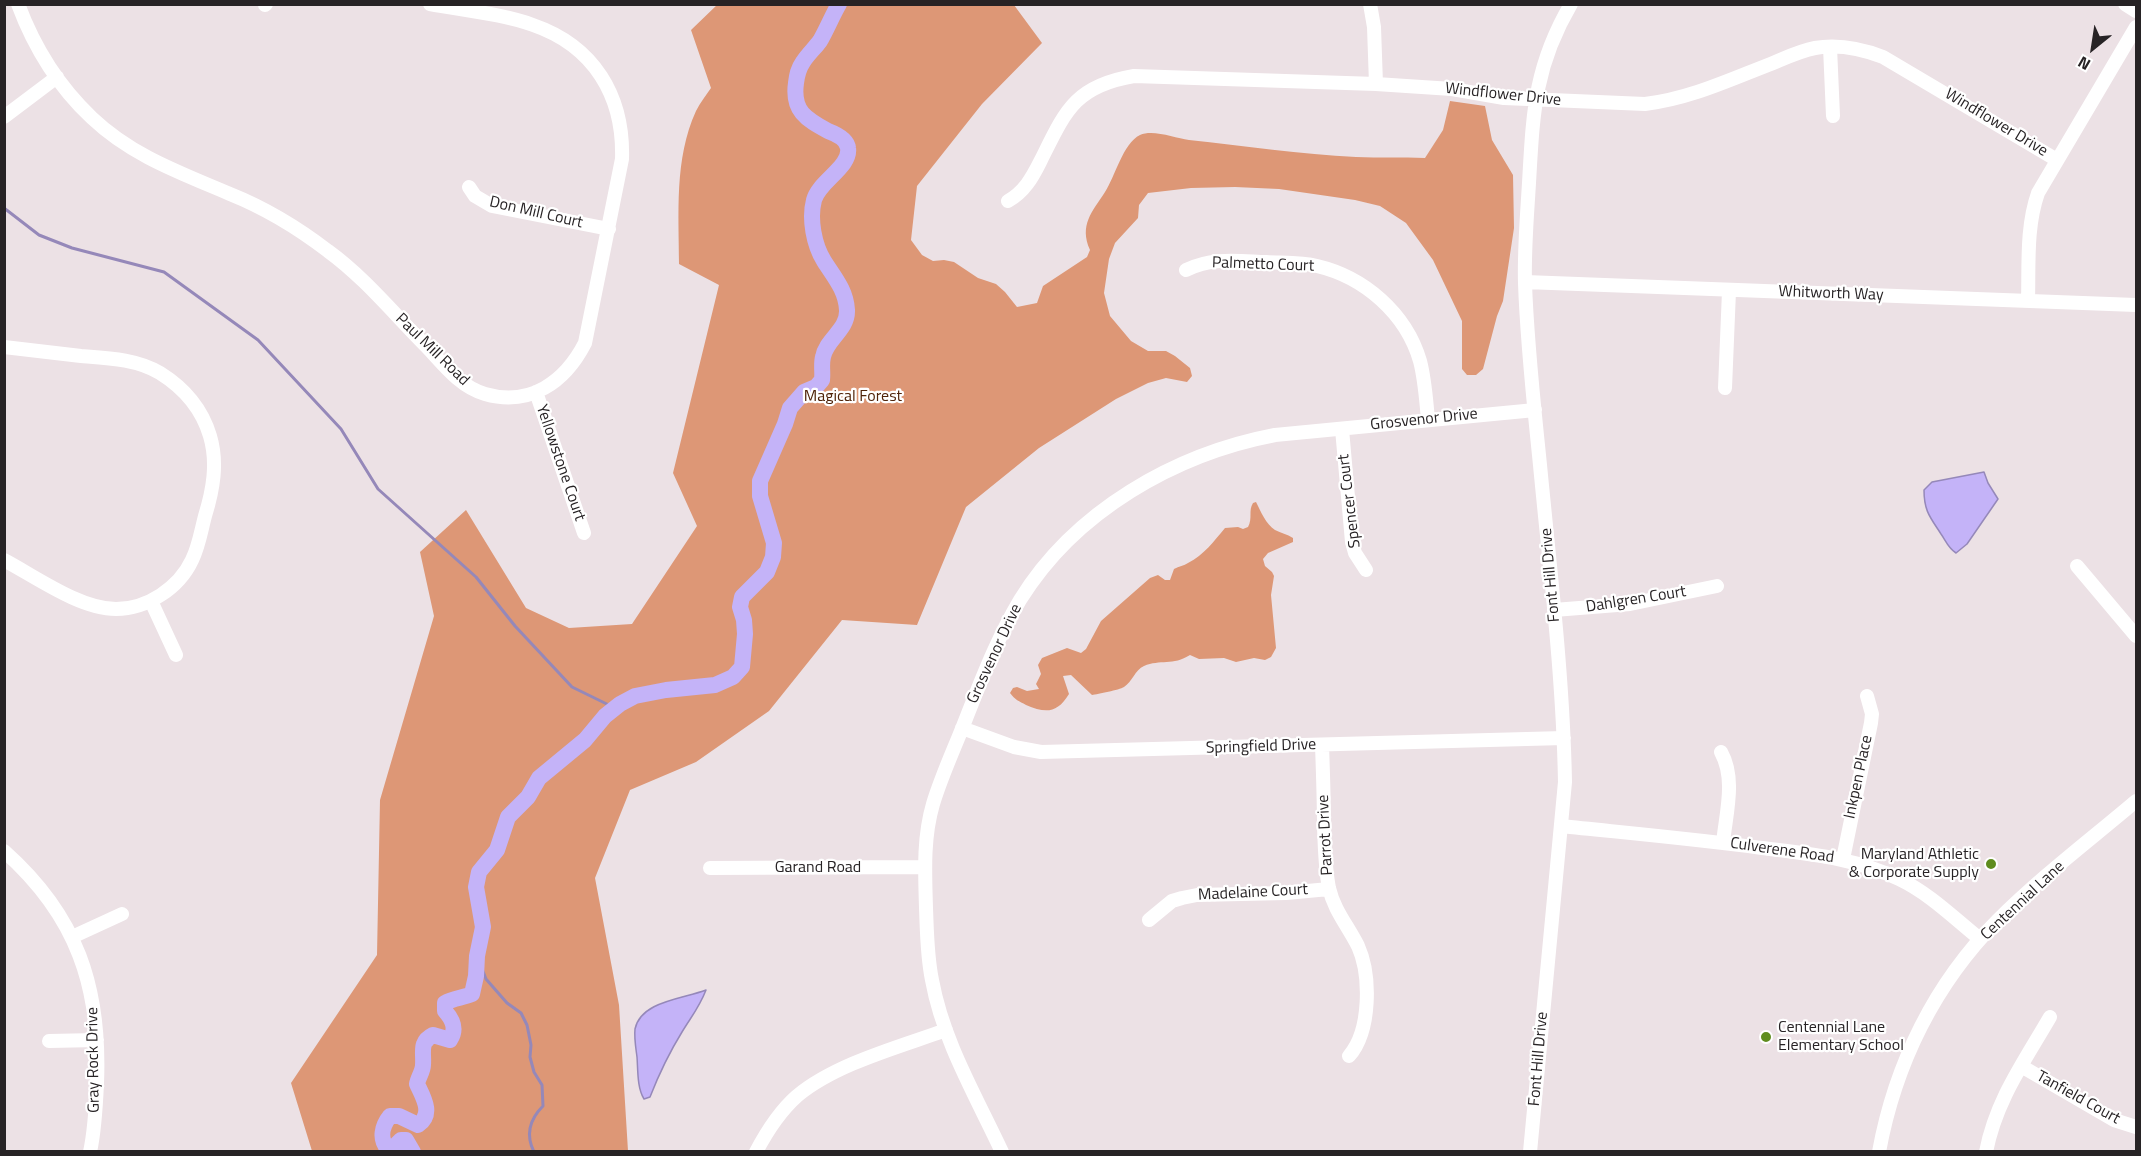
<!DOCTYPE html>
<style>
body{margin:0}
#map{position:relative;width:2141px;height:1156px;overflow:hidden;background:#ece1e5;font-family:"Titillium Web",sans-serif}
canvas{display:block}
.frame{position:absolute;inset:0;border:6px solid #272325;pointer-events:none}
.north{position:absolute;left:2063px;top:18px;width:60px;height:60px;-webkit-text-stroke:4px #fff;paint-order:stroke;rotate:210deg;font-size:16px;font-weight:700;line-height:24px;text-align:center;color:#272325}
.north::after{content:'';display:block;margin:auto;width:21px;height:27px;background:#272325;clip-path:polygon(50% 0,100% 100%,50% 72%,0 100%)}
</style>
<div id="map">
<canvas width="2141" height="1156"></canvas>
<div class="frame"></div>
<div class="north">N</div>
</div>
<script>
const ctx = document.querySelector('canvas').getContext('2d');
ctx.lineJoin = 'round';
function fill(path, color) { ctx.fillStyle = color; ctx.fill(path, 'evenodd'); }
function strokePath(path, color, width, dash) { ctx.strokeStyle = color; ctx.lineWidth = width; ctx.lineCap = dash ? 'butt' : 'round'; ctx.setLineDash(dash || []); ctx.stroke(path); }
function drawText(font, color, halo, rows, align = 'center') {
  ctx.font = font + ' "Titillium Web",sans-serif'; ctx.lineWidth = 4.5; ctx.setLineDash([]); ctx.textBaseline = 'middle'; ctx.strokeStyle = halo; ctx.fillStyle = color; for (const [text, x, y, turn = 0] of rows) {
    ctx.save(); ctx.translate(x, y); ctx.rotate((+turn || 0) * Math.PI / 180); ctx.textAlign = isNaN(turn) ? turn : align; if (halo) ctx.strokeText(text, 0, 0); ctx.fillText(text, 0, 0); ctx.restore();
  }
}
const forest = new Path2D(`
 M718 4 1014 5 1042 43 982 104 917 186 911 240 922 255 933 261 944 260 954 262 978 278 996 284 1005 292 1017 307 1037 303 1043 286 1087 257 1090 250C1079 225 1092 212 1105 192 1115 177 1123 143 1140 135 1153 129 1175 138 1189 140 1244 146 1301 154 1356 157 1379 158 1402 157 1425 158L1443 130 1450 101 1485 106 1492 140 1513 175 1514 228 1503 301 1497 316 1483 369 1476 375H1467L1462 369V321L1433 260 1406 223 1380 206 1355 200 1279 189 1235 187 1191 188 1148 193 1139 205 1138 218 1115 243 1109 259 1104 293 1110 316 1131 341 1148 351H1166L1175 356 1190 368 1192 376 1187 382 1166 378 1148 383 1116 399 1039 448 966 507 917 625 842 620 769 711 696 762 630 790 595 878 619 1005 628 1151H312L291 1083 377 955 380 800 434 616 420 552 466 510 526 608 569 628 632 624 697 526 673 473 719 285 679 264C679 214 674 159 696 111 700 103 706 95 711 88L691 30Z
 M1256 502C1261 512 1266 524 1275 530 1281 533 1287 534 1293 538V542L1268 553 1263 559 1265 566 1272 572 1274 576 1271 595 1276 648 1271 657 1265 660 1254 658 1236 662 1224 658 1199 659 1190 655C1173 666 1160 659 1144 666 1135 670 1132 682 1124 687 1119 690 1098 694 1092 695L1071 675 1063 676 1069 694C1057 714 1045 713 1026 705 1019 701 1015 700 1010 693L1013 688 1017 687 1027 691 1039 689 1036 684 1041 674 1038 665 1042 658 1067 648 1081 653 1086 649 1101 621 1150 578 1158 575 1165 580H1170L1174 569C1179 566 1184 566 1188 563 1204 555 1214 541 1225 528L1238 527 1243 529 1248 527C1253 518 1248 511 1253 503Z`);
const water = new Path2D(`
 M1984 472 1988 483 1998 499 1967 544 1956 553C1948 548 1946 541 1941 534 1930 517 1924 511 1924 490L1932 482Z
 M706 990C699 1008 691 1017 682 1032 669 1053 659 1074 650 1097L644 1099C637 1088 638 1070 637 1057 636 1049 634 1038 635 1029 641 1001 683 999 706 990Z`);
const stream = new Path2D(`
 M4 208 39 235 72 248 164 272 258 340 341 429 378 489 476 577 515 626 572 687 615 708
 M477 956 486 979 507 1003 521 1013 527 1025 531 1045 530 1057 534 1072 542 1085 543 1106C530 1119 525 1134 534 1152`);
const river = new Path2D(`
 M413 1152 406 1140H401L392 1149H388C379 1139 382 1126 390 1116H399L418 1125C434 1114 423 1097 417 1084 418 1078 423 1071 423 1065 424 1052 419 1042 433 1035L450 1040C457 1029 453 1020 445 1011V1003C453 998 463 998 472 994L476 976 477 956 483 927 476 887 479 872 497 850 508 817 528 797 539 778 585 740 605 716 620 704 635 696 666 690 715 685 733 677 742 667 745 634 744 620 740 607 742 597 767 572 773 557 774 543 760 496V481L785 424 790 408 804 392 816 387 822 380C823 373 821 364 823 357 826 339 848 330 847 310 846 290 834 277 824 261 814 245 809 219 814 200 819 181 851 167 848 148 847 139 836 134 828 131 806 119 792 111 796 83 797 75 798 69 803 62 808 54 815 48 820 41 827 29 832 16 839 4`);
const minor = new Path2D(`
 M18 4C34 47 59 87 92 118 132 156 181 173 230 194 265 208 298 228 328 251 364 277 394 314 426 346 443 364 460 387 485 394 530 407 565 382 585 343L622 159C624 96 594 46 533 25 503 14 462 10 430 4
 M1370 4 1374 27 1376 84
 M2125 4 2136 11
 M265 5 266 4
 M1830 47 1833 116
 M4 117 57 77
 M469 187 475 196 492 206 609 229
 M1008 201C1024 192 1032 178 1040 162 1065 112 1074 86 1134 76L1376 84 1452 89 1504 98 1645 104C1688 99 1727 81 1768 65 1783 59 1799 51 1815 48 1838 44 1862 49 1883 57L2057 160
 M1186 270C1212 257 1238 261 1266 262 1283 263 1301 262 1317 266 1364 277 1406 313 1420 361 1425 380 1426 400 1428 419
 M1525 282 2136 305
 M2028 301C2029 266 2026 227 2038 193L2136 27
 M4 347C30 350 56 353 81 356 108 358 137 359 160 373 184 388 202 409 210 436 218 463 213 490 205 516 201 531 199 546 192 560 179 588 147 609 116 609 80 609 36 577 4 560
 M1725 388 1729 291
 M536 392 584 533
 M1342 429 1352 542 1355 553 1366 570
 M2077 566 2136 636
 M151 601 176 655
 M1554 610 1630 604 1717 586
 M962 728 1014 747 1041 752 1564 738
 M1322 745C1323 773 1324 800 1324 828 1325 848 1325 868 1329 888 1334 910 1348 926 1358 946 1371 975 1371 1031 1349 1056
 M1721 752C1736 779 1726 813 1723 843
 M1561 826C1628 833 1695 839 1762 848 1809 854 1856 858 1899 879 1929 893 1955 919 1980 939
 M4 851C77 916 101 987 97 1083 96 1106 95 1129 90 1152
 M1843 859 1871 723 1872 714 1867 696
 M710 868 925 867
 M1149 920 1172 901 1182 898 1197 895 1286 893 1329 889
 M72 937 122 914
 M49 1041 97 1040
 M2021 1066 2114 1120 2136 1127
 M756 1152C767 1131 780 1111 797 1096 835 1064 899 1047 946 1030
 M1002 1152C976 1096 943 1041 932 980 927 956 927 932 926 908 925 873 923 838 933 804 942 774 956 745 967 716 983 676 998 637 1020 600 1075 511 1175 454 1275 435L1535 410
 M1530 1152 1565 782C1563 676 1550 570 1540 465 1534 405 1527 344 1525 283 1524 250 1527 217 1529 183 1533 114 1534 67 1571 4
 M1879 1152C1895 1064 1935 983 1998 920 2041 877 2090 840 2136 801
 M1986 1152C1996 1100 2024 1062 2050 1017`);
const markers = [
 [1991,864,6,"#5f8c1e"],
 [1766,1037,6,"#5f8c1e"]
];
const streetNames = [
 ["Windflower Drive",1503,95,6],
 ["Windflower Drive",1996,123,31],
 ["Don Mill Court",536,213,13],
 ["Palmetto Court",1263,265,2],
 ["Whitworth Way",1831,294,2],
 ["Paul Mill Road",432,350,44],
 ["Grosvenor Drive",1424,420,-6],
 ["Yellowstone Court",560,463,71],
 ["Spencer Court",1350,501,-97],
 ["Font Hill Drive",1551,575,-95],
 ["Dahlgren Court",1636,600,-9],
 ["Grosvenor Drive",995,654,-65],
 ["Springfield Drive",1261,747,-2],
 ["Inkpen Place",1859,777,-78],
 ["Parrot Drive",1326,835,-93],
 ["Culverene Road",1782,851,8],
 ["Garand Road",818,868],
 ["Madelaine Court",1253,893,-3],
 ["Centennial Lane",2023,901,-43],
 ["Font Hill Drive",1539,1059,-85],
 ["Gray Rock Drive",94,1060,-91],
 ["Tanfield Court",2078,1098,29]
];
const parkNames = [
 ["Magical Forest",853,397]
];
const poiNames = [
 ["Maryland Athletic",1979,855],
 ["& Corporate Supply",1979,873],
 ["Centennial Lane",1778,1028,"left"],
 ["Elementary School",1778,1046,"left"]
];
fill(forest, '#dd9776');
fill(water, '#c4b3f8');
strokePath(water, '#9588b9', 1.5);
strokePath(stream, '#9588b9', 3);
strokePath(river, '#c4b3f8', 16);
strokePath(minor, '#fff', 14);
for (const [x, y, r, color] of markers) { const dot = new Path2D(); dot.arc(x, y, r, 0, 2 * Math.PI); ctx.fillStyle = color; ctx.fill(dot); strokePath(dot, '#fff', 2); }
drawText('16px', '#272325', '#fff', streetNames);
drawText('16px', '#4f2309', '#fff', parkNames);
drawText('16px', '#272325', '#fff', poiNames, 'right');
</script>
